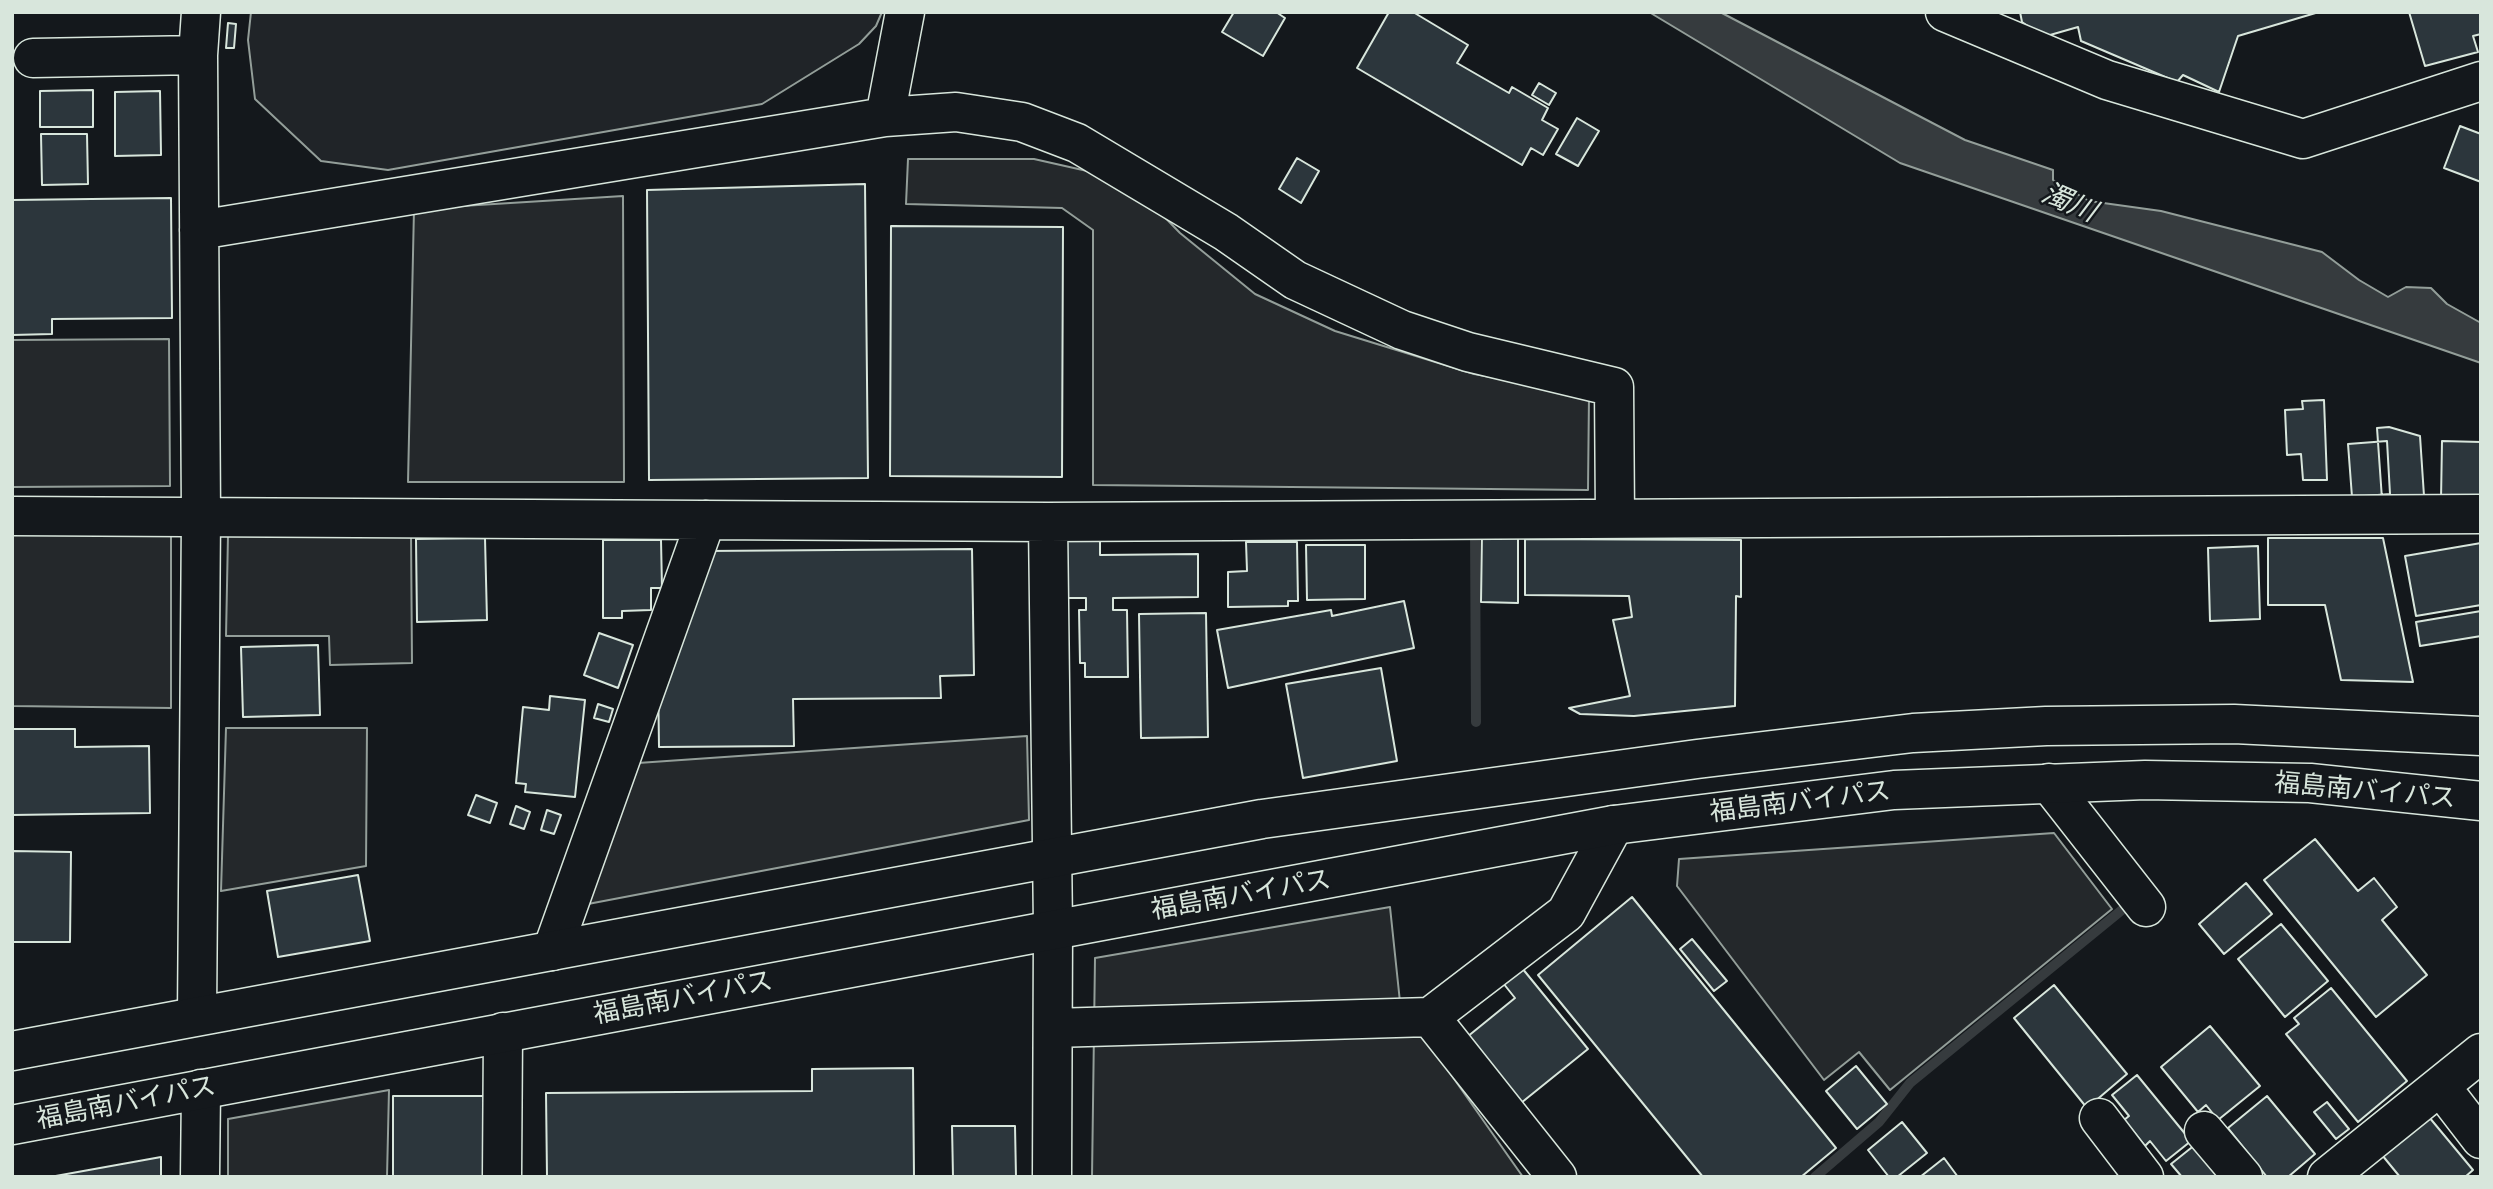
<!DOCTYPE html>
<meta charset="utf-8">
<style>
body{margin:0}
#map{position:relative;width:2493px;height:1189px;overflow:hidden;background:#14181c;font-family:"Alegreya Sans",sans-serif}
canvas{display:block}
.frame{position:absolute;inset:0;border:14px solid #d8e6dc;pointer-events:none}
</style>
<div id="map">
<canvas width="2493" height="1189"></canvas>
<div class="frame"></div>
</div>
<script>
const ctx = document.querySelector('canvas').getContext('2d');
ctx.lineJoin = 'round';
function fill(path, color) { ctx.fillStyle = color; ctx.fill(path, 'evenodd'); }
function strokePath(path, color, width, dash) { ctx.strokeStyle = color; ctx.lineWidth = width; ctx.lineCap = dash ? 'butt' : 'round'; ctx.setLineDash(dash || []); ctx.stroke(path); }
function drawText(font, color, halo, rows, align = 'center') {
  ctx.font = font + ' "Alegreya Sans","Noto Sans JP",sans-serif'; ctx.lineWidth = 5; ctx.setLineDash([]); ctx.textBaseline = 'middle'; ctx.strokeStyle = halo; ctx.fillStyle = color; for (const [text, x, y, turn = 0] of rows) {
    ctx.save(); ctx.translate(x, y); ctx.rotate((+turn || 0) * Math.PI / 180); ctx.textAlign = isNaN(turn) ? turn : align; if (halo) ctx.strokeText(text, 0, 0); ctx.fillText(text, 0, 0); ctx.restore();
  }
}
const green = new Path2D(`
 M251 12H882L876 26 859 44 762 104 388 170 321 161 255 99 248 40Z`);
const parking = new Path2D(`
 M908 159H1034L1096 173 1151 203 1180 233 1255 294 1335 331 1474 374 1589 395 1588 490 1093 485V230L1062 208 906 204Z
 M623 196 624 482H408L414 209Z
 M169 339 170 486 12 487V340Z
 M171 531V708L12 706V532Z
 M411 533 412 663 330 665 329 636H226L228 535Z
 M226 728H367L366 866 221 891Z
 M1027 736 1029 820 588 904 638 763Z
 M2054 833 2112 909 1890 1090 1859 1052 1824 1080 1677 886 1679 859Z
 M1390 907 1400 1002 1523 1177H1092L1095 958Z
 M389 1090 387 1177H228V1119Z`);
const water = new Path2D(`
 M1649 12H1720L1965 140 2053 170V180L2089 201 2161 211 2322 252 2359 280 2388 297 2406 287 2431 288 2447 304 2481 323V363L1900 163Z`);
const stream = new Path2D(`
 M1475 527 1476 722
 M1815 1177 1879 1122 1910 1083 2128 905`);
const building = new Path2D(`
 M1234 12H1276L1285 18 1263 56 1222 32Z
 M1389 12H1413L1468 45 1457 63 1509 93 1512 87 1548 108 1542 120 1558 129 1543 155 1531 148 1522 165 1357 68Z
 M2020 12H2319L2238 36 2219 92 2183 75 2177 82 2081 41 2078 27 2043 37 2022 22Z
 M2409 12H2481V34L2473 36 2478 52 2425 66Z
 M228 23 236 24 234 48H226Z
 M1539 83 1556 93 1549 105 1532 95Z
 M93 90V127H40V91Z
 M160 91 161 155 115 156V92Z
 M1577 118 1599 131 1578 166 1556 154Z
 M2460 126 2481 134V182L2444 168Z
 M41 134H87L88 184 42 185Z
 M1297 158 1319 171 1301 203 1279 189Z
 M865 184 868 478 649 480 647 190Z
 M171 198 172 318 52 319V334L12 335V200Z
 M891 226 1063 227 1062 477 890 476Z
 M2324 400 2327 480H2303L2301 454 2287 455 2285 410 2303 409 2302 401Z
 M2389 427 2420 436 2424 496 2382 499 2377 428Z
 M2387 441 2390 494 2352 497 2348 444Z
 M2442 441 2481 442V500H2441Z
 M1482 532 1518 533V603L1481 602Z
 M1067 536H1100V555L1198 554V597L1113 598V610H1127L1128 677H1085V663H1080L1079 610H1086V598H1067Z
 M485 538 487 620 417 622 416 539Z
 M2268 538H2383L2413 682 2341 680 2325 605H2268Z
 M1525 539 1741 540V597L1736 596 1735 706 1634 716 1580 714 1569 708 1630 696 1613 620 1632 617 1629 596 1525 595Z
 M603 540H661L662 588H651V610L622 611V618H603Z
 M1246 542H1297L1298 601H1288V606L1228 607V572L1247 571Z
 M2481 543V605L2416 616 2405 556Z
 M1306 545H1365V599L1307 600Z
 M2258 546 2260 619 2210 621 2208 548Z
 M972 549 974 675 940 676 941 698 793 699 794 746 659 747 658 675 705 551Z
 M1404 601 1414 648 1228 688 1217 630 1331 610 1332 616Z
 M2481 611V636L2420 646 2416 622Z
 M1206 613 1208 737 1141 738 1139 614Z
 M599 633 633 645 618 688 584 675Z
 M318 645 320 715 243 717 241 647Z
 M1381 668 1397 761 1303 778 1286 684Z
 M550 696 585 700 575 797 525 792 526 784 516 783 523 707 549 710Z
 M598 704 613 709 609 722 594 718Z
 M12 729H75V747L149 746 150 813 12 815Z
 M476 795 497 803 490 823 468 815Z
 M516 806 530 812 524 829 510 824Z
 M547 810 561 815 554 834 541 830Z
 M2315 839 2358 891 2374 878 2397 907 2382 920 2427 975 2376 1017 2264 880Z
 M12 851 71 852 70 942H12Z
 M358 875 370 941 278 957 267 891Z
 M2246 883 2272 914 2224 954 2199 924Z
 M1632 897 1836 1148 1801 1177H1703L1538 975Z
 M2281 924 2328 981 2285 1017 2238 959Z
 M1692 939 1727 981 1714 991 1680 949Z
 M1522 968 1588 1049 1521 1103 1467 1037 1515 998 1503 983Z
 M2054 985 2127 1074 2087 1108 2014 1018Z
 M2331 988 2407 1081 2358 1122 2286 1034 2299 1024 2294 1018Z
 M2210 1026 2260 1086 2218 1120 2206 1105 2198 1112 2161 1067Z
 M1856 1066 1887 1104 1857 1129 1826 1091Z
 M913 1068 914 1177H547L546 1093 812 1091V1069Z
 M2137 1075 2191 1141 2166 1161 2150 1141 2145 1146 2124 1120 2129 1116 2112 1095Z
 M393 1096H484V1177H393Z
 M2267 1096 2315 1154 2288 1177H2267L2228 1128Z
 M2327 1102 2349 1129 2336 1139 2314 1112Z
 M2429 1117 2473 1170 2465 1177H2400L2382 1155Z
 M1902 1122 1927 1153 1897 1177H1889L1868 1150Z
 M952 1126H1015L1016 1177H953Z
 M2196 1144 2223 1177H2182L2171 1164Z
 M161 1157V1177H50Z
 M1944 1158 1958 1177H1920Z`);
const minor = new Path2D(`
 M1945 12 2107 80 2303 139 2481 81
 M33 58 198 55
 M885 117 905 12
 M199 230 885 117 956 112 1022 122 1077 143 1226 232 1295 280 1402 330 1468 352 1614 387 1615 519
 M12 516 1048 522 2481 514
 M1048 522 1053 928 1052 1177
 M2049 783 2146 907
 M552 951 706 520
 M197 1016 201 516 198 55 201 12
 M1053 1028 1430 1017
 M2441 1087 2481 1139
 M2099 1118 2144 1177
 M2204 1131 2243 1177
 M200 1177 201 1089
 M502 1177 503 1032
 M1557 1177 1430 1017 1566 913 1614 825
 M2327 1177 2481 1053`);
const highway = new Path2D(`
 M12 1051 1262 819 1697 759 1913 733 2046 726 2234 724 2481 736
 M12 1125 1614 825 1894 790 2145 780 2310 783 2481 801`);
const streetNames = [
 ["福島南バイパス",2365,791,5],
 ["福島南バイパス",1800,802,-7],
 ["福島南バイパス",1241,895,-10],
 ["福島南バイパス",683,998,-11],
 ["福島南バイパス",126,1103,-11]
];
const waterNames = [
 ["濁川",2069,203,23]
];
fill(green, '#202428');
strokePath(green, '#939e99', 2);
fill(parking, '#24282b');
strokePath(parking, '#939e99', 2);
fill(water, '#363b3e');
strokePath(water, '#939e99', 2);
strokePath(stream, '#363b3e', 10);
fill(building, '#2c363c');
strokePath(building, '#d8e6dc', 2);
strokePath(minor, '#d8e6dc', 41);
strokePath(highway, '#d8e6dc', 41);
strokePath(minor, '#14181c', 38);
strokePath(highway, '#14181c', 38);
drawText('26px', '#d8e6dc', '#14181c', streetNames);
drawText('italic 28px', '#d8e6dc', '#14181c', waterNames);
</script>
